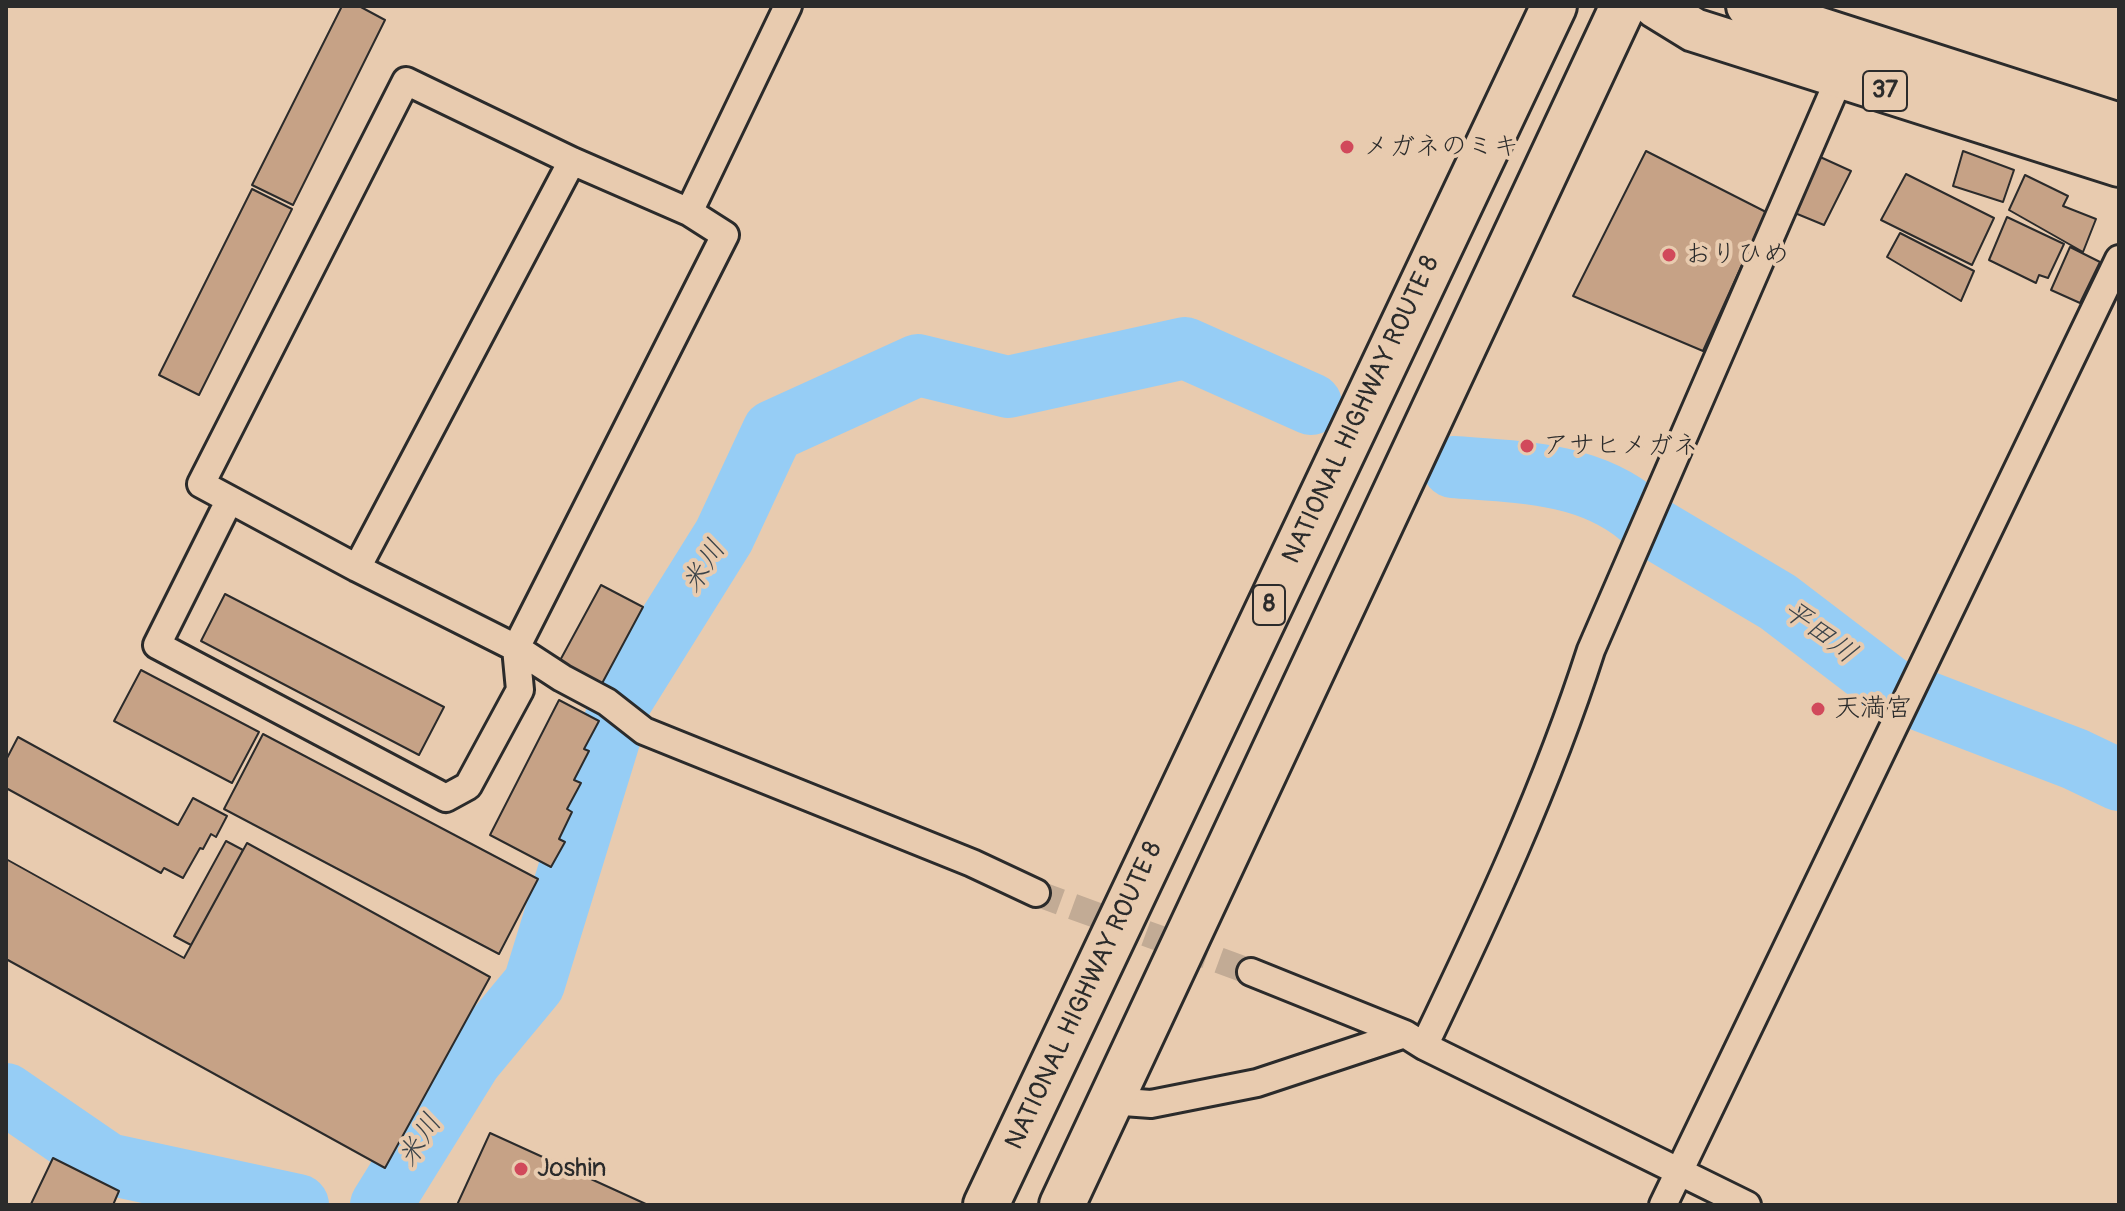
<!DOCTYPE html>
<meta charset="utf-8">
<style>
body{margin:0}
#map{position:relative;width:2125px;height:1211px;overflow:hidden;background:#e8cbaf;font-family:Pangolin,sans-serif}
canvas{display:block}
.frame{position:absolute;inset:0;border:8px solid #2b2b2b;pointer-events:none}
</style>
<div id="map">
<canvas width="2125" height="1211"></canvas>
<div class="frame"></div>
</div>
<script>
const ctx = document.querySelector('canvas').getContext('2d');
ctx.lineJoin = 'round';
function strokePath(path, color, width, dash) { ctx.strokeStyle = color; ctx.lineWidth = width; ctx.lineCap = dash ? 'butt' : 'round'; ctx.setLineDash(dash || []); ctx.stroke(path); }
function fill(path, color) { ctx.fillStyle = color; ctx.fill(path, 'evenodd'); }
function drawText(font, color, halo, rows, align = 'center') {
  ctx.font = font + ' Pangolin,"Klee One",sans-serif'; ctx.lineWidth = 8; ctx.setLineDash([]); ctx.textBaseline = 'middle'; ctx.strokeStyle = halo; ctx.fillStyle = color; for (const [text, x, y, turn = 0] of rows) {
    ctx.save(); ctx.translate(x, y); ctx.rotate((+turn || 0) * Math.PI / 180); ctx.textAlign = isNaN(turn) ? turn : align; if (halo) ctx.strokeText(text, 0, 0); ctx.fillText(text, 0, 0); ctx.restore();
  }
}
const river = new Path2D(`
 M1453 467C1518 472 1588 472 1640 516
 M1657 530 1778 602 1892 689 2075 759 2119 780
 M6 1094 108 1164 298 1205
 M381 1205 471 1060 534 984 621 701 724 536 773 431 918 365 1008 387 1185 348 1311 404`);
const building = new Path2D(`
 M342 6H359L385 20 293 205 252 185Z
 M1646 151 1766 212 1703 351 1573 296Z
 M1963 151 2014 170 2003 202 1953 186Z
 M1818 156 1851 171 1824 225 1790 211Z
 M1906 174 1994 218 1972 265 1881 220Z
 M2025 175 2068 196 2063 206 2096 219 2083 252 2009 210Z
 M252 189 292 209 199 395 159 375Z
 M2007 217 2064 244 2048 278 2039 275 2036 283 1989 260Z
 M1900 233 1974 271 1961 301 1887 257Z
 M2070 247 2100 262 2080 303 2051 290Z
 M601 585 643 607 599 689 557 666Z
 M225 594 444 707 419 755 201 641Z
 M141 670 259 732 232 783 114 721Z
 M559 700 599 721 584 749 589 751 574 780 581 783 567 809 572 812 559 839 565 842 551 867 490 835Z
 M263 734 538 879 499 954 224 809Z
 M18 737 178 825 193 798 227 816 216 837 211 834 203 849 200 848 183 878 164 868 161 873 6 788V760Z
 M226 841 243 850 191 945 174 936Z
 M247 843 490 977 385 1168 6 959V859L184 958Z
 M490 1133 648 1205H457Z
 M53 1158 119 1191 113 1205 31 1204Z`);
const streetTunnel = new Path2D(`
 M1036 893 1251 972`);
const street = new Path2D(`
 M689 212 788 6
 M229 501 157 645 446 798 468 786 520 690 516 648 725 235 689 212 572 161 406 81 201 484 357 568 516 648 562 678 607 702 644 731 972 863 1036 893
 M357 568 572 161
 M1251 972 1405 1034
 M1424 1046C1486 917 1547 787 1591 650L1845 65
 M1110 1101 1151 1104 1257 1083 1405 1034 1424 1046 1747 1205
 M1663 1205 2119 259`);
const primary = new Path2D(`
 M1655 6 1694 30 2119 165
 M1748 6 2119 125`);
const highway = new Path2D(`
 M986 1205 1554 6
 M1062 1205 1623 6`);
const markers = [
 [1347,147,8,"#d1495b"],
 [1669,255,8,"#d1495b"],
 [1527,446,8,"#d1495b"],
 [1818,709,8,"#d1495b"],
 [521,1169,8,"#d1495b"]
];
const shields = [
 [1885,91,44],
 [1269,605,32]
];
const shieldNames = [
 ["37",1885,91],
 ["8",1269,605]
];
const poiNames = [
 ["メガネのミキ",1363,147],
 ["おりひめ",1685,255],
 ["アサヒメガネ",1543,446],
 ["天満宮",1834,709],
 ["Joshin",537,1169]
];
const streetNames = [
 ["NATIONAL HIGHWAY ROUTE 8",1362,410,-65],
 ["NATIONAL HIGHWAY ROUTE 8",1085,996,-65]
];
const waterNames = [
 ["米川",705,567,-58],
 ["平田川",1819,633,37],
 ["米川",421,1141,-58]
];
strokePath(river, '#96cdf5', 62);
fill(building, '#c6a286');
strokePath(building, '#2b2b2b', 2);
strokePath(streetTunnel, '#c2ab95', 26, [26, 13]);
strokePath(street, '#2b2b2b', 32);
strokePath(primary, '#2b2b2b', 48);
strokePath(highway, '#2b2b2b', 50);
strokePath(street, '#e8cbaf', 26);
strokePath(primary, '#e8cbaf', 42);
strokePath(highway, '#e8cbaf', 44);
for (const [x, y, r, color] of markers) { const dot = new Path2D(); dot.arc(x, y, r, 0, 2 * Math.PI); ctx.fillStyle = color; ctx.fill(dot); strokePath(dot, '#e8cbaf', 3); }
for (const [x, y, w] of shields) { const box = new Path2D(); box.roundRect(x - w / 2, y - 20, w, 40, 6); ctx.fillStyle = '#e8cbaf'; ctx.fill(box); strokePath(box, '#2b2b2b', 2); }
drawText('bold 24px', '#2b2b2b', null, shieldNames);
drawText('26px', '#2b2b2b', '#e8cbaf', poiNames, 'left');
drawText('26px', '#2b2b2b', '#e8cbaf', streetNames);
drawText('italic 28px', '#3b4349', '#e8cbaf', waterNames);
</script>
